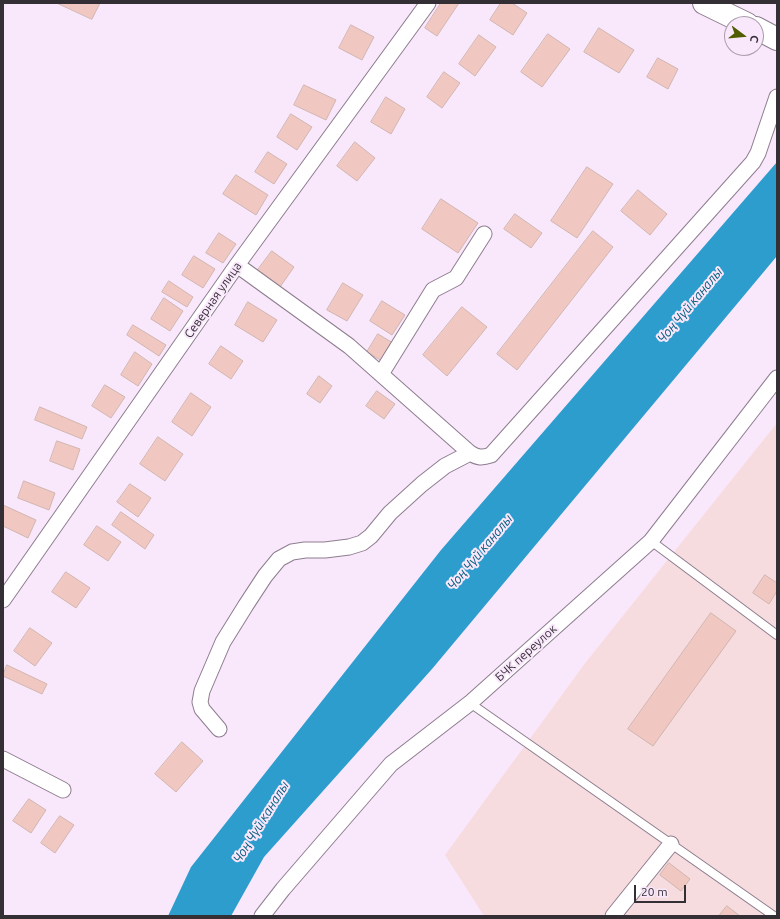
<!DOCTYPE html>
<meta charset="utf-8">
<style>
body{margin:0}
#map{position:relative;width:780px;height:919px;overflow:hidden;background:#f9e7fb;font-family:Ubuntu,sans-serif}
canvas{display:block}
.frame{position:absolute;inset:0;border:4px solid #342e35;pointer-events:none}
.north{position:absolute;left:724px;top:16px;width:40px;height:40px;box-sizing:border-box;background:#f9e7fb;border:1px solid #aa9dac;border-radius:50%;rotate:106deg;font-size:11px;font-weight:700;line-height:16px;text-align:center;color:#342e35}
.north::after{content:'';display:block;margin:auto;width:14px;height:18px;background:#515e00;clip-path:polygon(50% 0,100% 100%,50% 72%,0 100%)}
.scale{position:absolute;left:634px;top:885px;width:52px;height:18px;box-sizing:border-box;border:2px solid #342e35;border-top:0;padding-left:5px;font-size:12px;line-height:14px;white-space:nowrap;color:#342e35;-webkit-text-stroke:3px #f9e7fb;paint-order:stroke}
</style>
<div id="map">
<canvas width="780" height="919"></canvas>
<div class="frame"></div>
<div class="north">С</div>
<div class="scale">20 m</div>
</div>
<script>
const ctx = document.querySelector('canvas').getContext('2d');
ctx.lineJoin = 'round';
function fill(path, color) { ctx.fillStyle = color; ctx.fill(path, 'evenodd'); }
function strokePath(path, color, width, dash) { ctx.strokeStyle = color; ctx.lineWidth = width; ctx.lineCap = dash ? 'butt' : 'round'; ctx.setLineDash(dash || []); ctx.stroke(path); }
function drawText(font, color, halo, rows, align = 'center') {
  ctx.font = font + ' Ubuntu,sans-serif'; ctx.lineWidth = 4; ctx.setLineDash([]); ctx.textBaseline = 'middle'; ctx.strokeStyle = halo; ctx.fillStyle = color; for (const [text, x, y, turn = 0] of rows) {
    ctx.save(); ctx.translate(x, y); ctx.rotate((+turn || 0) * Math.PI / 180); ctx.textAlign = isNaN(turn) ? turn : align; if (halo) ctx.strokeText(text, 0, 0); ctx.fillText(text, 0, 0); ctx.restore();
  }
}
const industrial = new Path2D(`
 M777 423V916H484L445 855 586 662Z`);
const water = new Path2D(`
 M777 162V256L432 669 264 857 231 916H168L191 867 441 550Z`);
const building = new Path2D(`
 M57 3H100L92 19Z
 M441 3H459L437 36 425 28Z
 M501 3H512L527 13 513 35 490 20Z
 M351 25 374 37 362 60 339 48Z
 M599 28 634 50 619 73 584 52Z
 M548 34 570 49 542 87 521 72Z
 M479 35 496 47 475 76 459 64Z
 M658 58 678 69 668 89 647 77Z
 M444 72 460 83 442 108 427 97Z
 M304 85 336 100 326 120 294 105Z
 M386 97 405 109 391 134 371 122Z
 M291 114 312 127 297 150 277 137Z
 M355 142 375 158 357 181 337 166Z
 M268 152 287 164 274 184 255 172Z
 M587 167 613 184 577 238 551 221Z
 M236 175 268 195 256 215 223 194Z
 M638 190 667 214 650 235 621 211Z
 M441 199 478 223 458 253 422 229Z
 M515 214 542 233 531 248 504 229Z
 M593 231 613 247 517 370 497 354Z
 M219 233 236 244 223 263 206 253Z
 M272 251 294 267 280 287 257 271Z
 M194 256 215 269 203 288 182 275Z
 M169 281 193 297 187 307 162 292Z
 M343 283 363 295 347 321 327 310Z
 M164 298 183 311 170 331 151 319Z
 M382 301 405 315 392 335 370 321Z
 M248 302 277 320 263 342 235 325Z
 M462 307 487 327 447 376 423 355Z
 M133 325 166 345 159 356 127 335Z
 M378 334 393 343 382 361 367 352Z
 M221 346 243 361 231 379 209 364Z
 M135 352 152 364 138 386 121 375Z
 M319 376 332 386 320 403 307 394Z
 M105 385 125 397 111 418 92 406Z
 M377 391 395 404 384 419 366 406Z
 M191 393 211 407 192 436 172 422Z
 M40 407 87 427 82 439 35 420Z
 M158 437 183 454 165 481 140 464Z
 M57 441 80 449 73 470 50 461Z
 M24 481 55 493 49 510 18 498Z
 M130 484 151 498 138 517 117 502Z
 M3 505 36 520 28 538 3 526Z
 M121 512 154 535 145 549 112 525Z
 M97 526 121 542 108 561 84 545Z
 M66 572 90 588 76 608 52 592Z
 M765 575 777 583V591L769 604 753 593Z
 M711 613 736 631 653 746 628 729Z
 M30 628 52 643 35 666 14 651Z
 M7 665 47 684 42 694 3 676Z
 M182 742 203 761 176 792 155 774Z
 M29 799 46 810 31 833 13 821Z
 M60 816 74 825 55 853 41 843Z
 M669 863 690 879 681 891 660 875Z
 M727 906 740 916H719Z`);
const lane = new Path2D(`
 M651 541 777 635
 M470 703 774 916`);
const street = new Path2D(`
 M237 265 349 346 470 453C478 458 482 458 491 455L753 162 758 153 777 97
 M381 374 433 290 456 278 484 234
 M3 600 237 265 428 3
 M219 729 202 709 200 702 202 691 223 642 246 605 265 576 279 559 292 552 305 550H325L349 547 362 543 371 536 390 513 422 484 445 466 470 453
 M3 759 63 790
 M262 916 283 889 391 764 470 703 651 541 777 378
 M613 916 671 844`);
const secondary = new Path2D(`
 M704 3 747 24
 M756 28 777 39`);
const streetNames = [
 ["Северная улица",213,300,-55],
 ["БЧК переулок",526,653,-42]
];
const waterNames = [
 ["Чоң Чүй каналы",690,305,-50],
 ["Чоң Чүй каналы",480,552,-50],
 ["Чоң Чүй каналы",261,822,-58]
];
fill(industrial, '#f7dcdf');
fill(water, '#2d9dce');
fill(building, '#f1c8c1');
strokePath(building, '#d0b5b0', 1);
strokePath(lane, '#8e7d8f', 10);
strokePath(street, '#8e7d8f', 17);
strokePath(secondary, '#8e7d8f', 24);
strokePath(lane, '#fff', 8);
strokePath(street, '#fff', 15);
strokePath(secondary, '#fff', 22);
drawText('12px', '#342e35', '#f9e7fb', streetNames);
drawText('italic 13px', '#005b7c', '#f9e7fb', waterNames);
</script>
